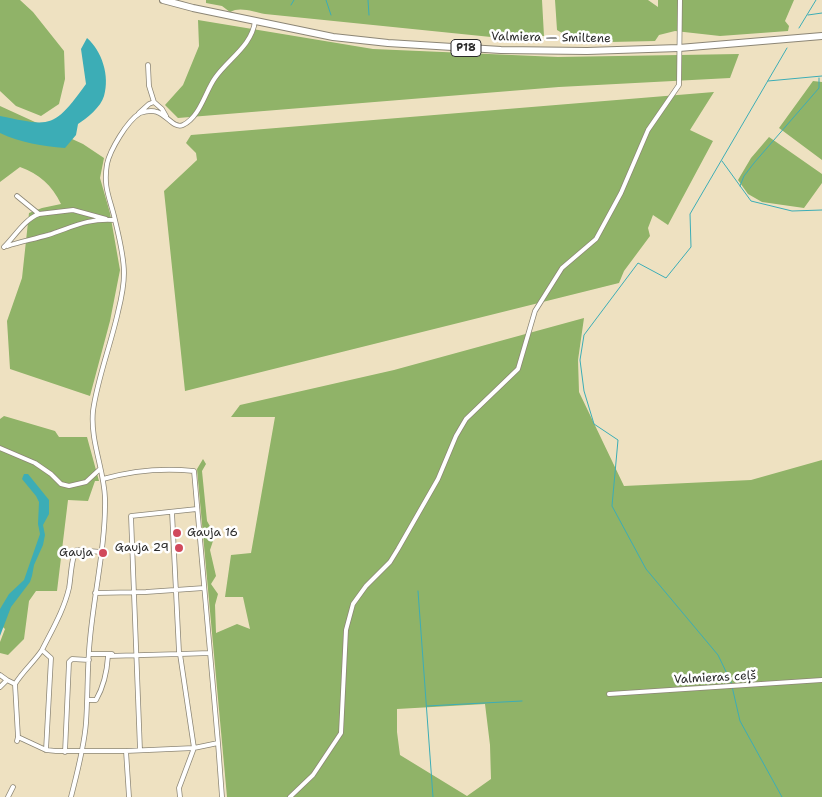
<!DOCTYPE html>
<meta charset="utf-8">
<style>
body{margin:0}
canvas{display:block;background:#eee1c1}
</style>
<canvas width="822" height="797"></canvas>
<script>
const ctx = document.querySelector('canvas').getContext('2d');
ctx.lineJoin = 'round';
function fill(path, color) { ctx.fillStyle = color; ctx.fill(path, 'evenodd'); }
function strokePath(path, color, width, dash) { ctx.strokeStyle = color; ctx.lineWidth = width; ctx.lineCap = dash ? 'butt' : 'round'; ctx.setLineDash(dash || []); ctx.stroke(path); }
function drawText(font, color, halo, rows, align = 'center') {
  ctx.font = font + ' "Shantell Sans",sans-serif'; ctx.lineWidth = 5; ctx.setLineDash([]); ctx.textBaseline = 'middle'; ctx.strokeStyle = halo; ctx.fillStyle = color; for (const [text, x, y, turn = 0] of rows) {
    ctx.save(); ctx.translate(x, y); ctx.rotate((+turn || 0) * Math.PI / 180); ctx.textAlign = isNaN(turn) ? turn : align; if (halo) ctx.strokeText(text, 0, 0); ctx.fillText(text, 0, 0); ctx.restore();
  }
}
const forest = new Path2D(`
 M0 0H20L33 12 64 51 65 79 59 104 41 116 16 106 0 91Z
 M201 0H542L544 36 491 37 265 14C254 12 240 6 230 12L222 6 206 3V0Z
 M555 0H648L658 7V0H794L785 21 789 26 788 31 720 36 675 31 659 35 655 41 566 43 563 40 562 33 557 30Z
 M198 20 373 49 558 57 739 54 730 78 559 87 178 118 165 105 183 85 199 46Z
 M813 81 822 82V160L779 128Z
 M714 92 690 130 713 141 668 225 653 215 648 228 650 236 624 271 619 283 185 391 164 191 197 160 196 153 186 143 191 135Z
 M0 106 83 144 104 158 100 178 110 213 120 270 110 321 90 396 10 369 7 321 22 278 29 213 42 208 61 204C52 185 39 174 20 167L0 182Z
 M769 137 822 174V183L804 208 762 202 748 194 738 180 751 158Z
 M584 318 578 360 579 392 624 486 751 480 822 460V797H227L197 469 203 459 206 464 202 471 207 521 215 535 210 550 216 576 211 584 218 594 215 605 216 633 237 624 250 629 243 597H225L231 555 251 553 275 417H231L240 405 394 370ZM485 704 490 745 491 779 467 796 400 755 397 732V709Z
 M4 416 55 431 59 437H87L99 481H95L88 501 68 500 57 591H36L29 601 24 639 8 655 0 653V642L5 629 0 624V419Z`);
const water = new Path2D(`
 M87 38C102 51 110 76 104 96 101 107 87 118 78 124L76 135 65 148C42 146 21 143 0 133V116C52 127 54 128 86 84L81 49Z
 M24 474H28L49 500V514L43 525 45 535 43 545 34 565 32 576 30 582 11 607 0 636V609L9 594 24 580 40 534 38 524 39 502 36 496 22 479Z`);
const stream = new Path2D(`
 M326 0 331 15
 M368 0 369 15
 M291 5 294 0
 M808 15 822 13
 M799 28 816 0
 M768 81 822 76
 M722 161 751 201 792 211 822 210
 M740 186 744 176 754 163 819 88V78
 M418 591 433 797
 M427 706 522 701
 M782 797 740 721 731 682 718 655 646 569 612 506 618 440 594 424 584 391 580 360 584 335 638 263 666 278 691 247 690 214 787 48`);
const street = new Path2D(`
 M148 65 149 86 154 102
 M139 113 149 104 154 102 162 109 166 116
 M17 196 39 214
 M7 246C20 242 34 239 48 235 73 227 87 218 115 220
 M4 247C15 236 25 219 39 214L73 210 106 219
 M0 448 35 463 51 474 61 484 69 486 86 482 100 469
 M103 479C131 471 164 468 194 471L218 743
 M172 512 179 652 180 654 210 653
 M95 593 146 592 204 588
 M42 650C52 630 64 610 69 588 71 578 71 556 77 550L101 552
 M89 654H112
 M0 675 7 680
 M15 684C23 671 34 662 42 650L51 658 46 750
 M0 687 7 680 15 684 18 737
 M609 694 822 680
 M87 700H96C104 686 107 672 108 656L180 654 194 748 218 743 222 797
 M17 741 18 737 46 750 56 751H126L129 797
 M140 750 131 516 197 509
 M126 751 194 748 179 788 180 797
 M65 752 69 662 72 659 89 660
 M8 797 13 787
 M71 797C77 773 84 748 86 723 88 695 87 667 90 639 94 594 106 543 105 498 104 469 90 441 93 411 97 380 111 344 118 312 121 300 124 286 124 273 124 256 119 237 115 220 110 198 103 188 107 164 110 150 127 121 140 113 146 111 152 110 157 112 167 115 174 129 183 125 200 117 205 92 215 78 228 59 252 46 255 21
 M290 797 313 775 341 733 346 630 353 604 366 586 390 562 398 549 438 479 456 436 466 419 518 369 535 311 562 268 596 239 621 193 648 130 679 85 680 0`);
const primary = new Path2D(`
 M163 0 193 8 333 37 388 43 501 50 587 51 679 48 822 36`);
const markers = [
 [177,533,5,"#d1495b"],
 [179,548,5,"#d1495b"],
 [103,553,5,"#d1495b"]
];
const shields = [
 [466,48,30]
];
const shieldNames = [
 ["P18",466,48]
];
const streetNames = [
 ["Valmiera — Smiltene",551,38,1],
 ["Valmieras ceļš",715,678,-3]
];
const poiNames = [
 ["Gauja 16",187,533,"left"],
 ["Gauja 29",169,548],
 ["Gauja",93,553]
];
fill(forest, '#90b368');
fill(water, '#3cadb6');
strokePath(stream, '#3cadb6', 1);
strokePath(street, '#8c8676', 5.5);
strokePath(primary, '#8c8676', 8);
strokePath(street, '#fff', 4);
strokePath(primary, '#fff', 6);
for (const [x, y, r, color] of markers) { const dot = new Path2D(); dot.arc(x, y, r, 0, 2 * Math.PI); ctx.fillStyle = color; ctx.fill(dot); strokePath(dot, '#fff', 2); }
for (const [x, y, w] of shields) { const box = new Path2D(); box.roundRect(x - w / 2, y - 8.5, w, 17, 4); ctx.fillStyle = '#fff'; ctx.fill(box); strokePath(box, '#2b2b2b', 1); }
drawText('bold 11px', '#2b2b2b', null, shieldNames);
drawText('12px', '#2b2b2b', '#fff', streetNames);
drawText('12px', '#2b2b2b', '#fff', poiNames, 'right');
</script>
